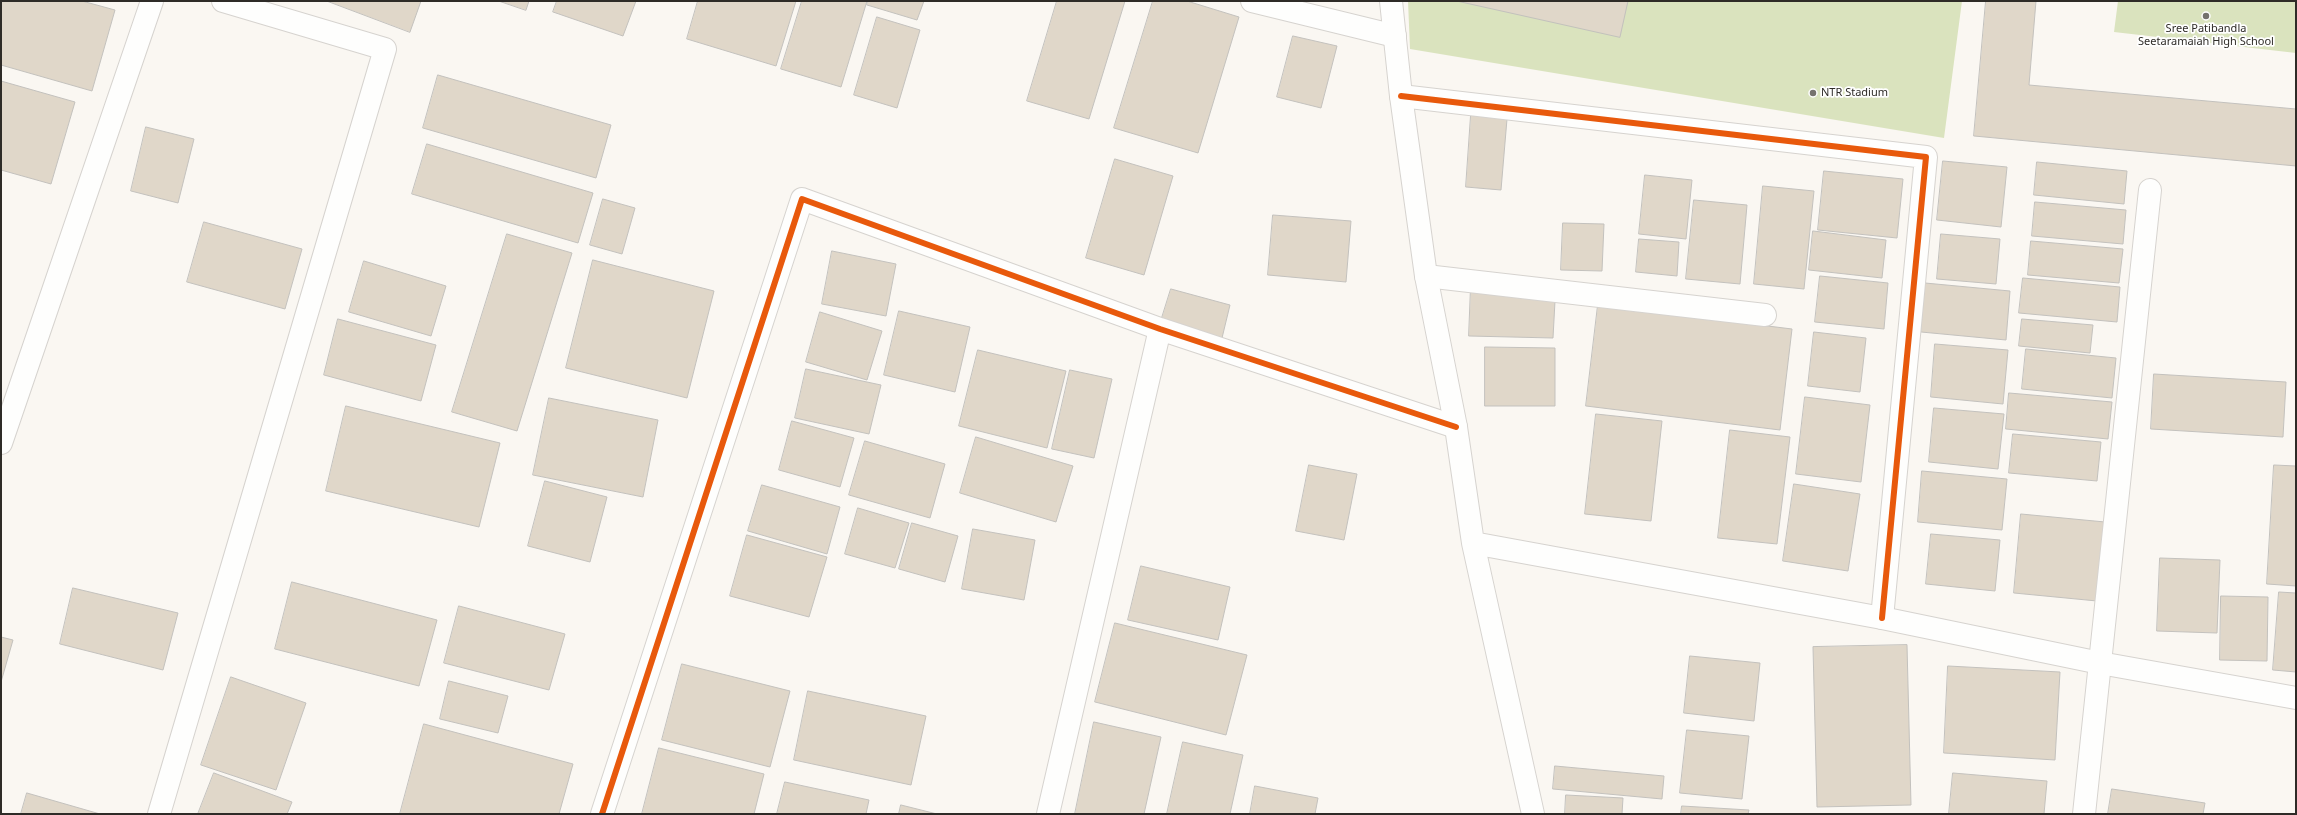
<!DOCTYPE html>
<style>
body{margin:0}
#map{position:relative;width:2297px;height:815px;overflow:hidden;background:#faf7f2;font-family:"Noto Sans",sans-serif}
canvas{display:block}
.frame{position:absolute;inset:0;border:2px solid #2e2b27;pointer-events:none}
</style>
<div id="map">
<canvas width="2297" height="815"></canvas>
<div class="frame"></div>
</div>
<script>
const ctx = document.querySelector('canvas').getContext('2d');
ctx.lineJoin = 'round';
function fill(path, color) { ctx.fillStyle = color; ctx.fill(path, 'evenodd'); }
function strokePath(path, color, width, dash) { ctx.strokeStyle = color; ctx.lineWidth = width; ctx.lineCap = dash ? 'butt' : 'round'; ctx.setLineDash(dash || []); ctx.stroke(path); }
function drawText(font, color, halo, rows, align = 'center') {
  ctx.font = font + ' "Noto Sans",sans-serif'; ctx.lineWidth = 3.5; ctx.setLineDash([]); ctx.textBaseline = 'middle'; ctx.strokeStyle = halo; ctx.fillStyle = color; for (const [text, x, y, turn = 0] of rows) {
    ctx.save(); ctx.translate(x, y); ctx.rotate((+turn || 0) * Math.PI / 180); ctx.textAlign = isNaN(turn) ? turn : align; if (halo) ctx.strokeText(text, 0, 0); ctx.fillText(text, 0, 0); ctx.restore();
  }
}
const green = new Path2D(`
 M1408 1H1962L1944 138 1410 49Z
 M2118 1H2296V53L2114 32Z`);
const building = new Path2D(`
 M1 1H82L115 10 92 91 1 65Z
 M327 1H421L410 32Z
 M499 1H529L526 10Z
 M557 1H636L623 36 553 12Z
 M698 1H796L776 66 687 39Z
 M802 1H867L841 87 781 69Z
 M868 1H924L917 20 867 5Z
 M1057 1H1125L1089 119 1027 101Z
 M1153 1H1187L1239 17 1198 153 1114 128Z
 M1457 1H1628L1620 37Z
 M1986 1H2036L2029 85 2296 109V166L1974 136Z
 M877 17 920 30 897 108 854 95Z
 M1293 36 1337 46 1321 108 1277 97Z
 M438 75 611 125 596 178 423 128Z
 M1 81 75 102 51 184 1 170Z
 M1471 115 1507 119 1501 190 1466 187Z
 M146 127 194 139 178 203 131 191Z
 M427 144 593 193 578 243 412 194Z
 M1115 159 1173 176 1144 275 1086 258Z
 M1943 161 2007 167 2001 227 1937 220Z
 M2037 162 2127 171 2124 204 2034 195Z
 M1824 171 1903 179 1897 238 1818 230Z
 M1645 175 1692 180 1686 239 1639 234Z
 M1763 186 1814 191 1804 289 1754 284Z
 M603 199 635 208 622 254 590 245Z
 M1694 200 1747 205 1740 284 1686 279Z
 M2035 202 2126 210 2123 244 2032 236Z
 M1273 215 1351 221 1346 282 1268 275Z
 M204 222 302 249 285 309 187 282Z
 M1563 223 1604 224 1602 271 1561 270Z
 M1813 231 1886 240 1882 278 1809 270Z
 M507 234 572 253 517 431 452 412Z
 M1941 234 2000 239 1996 284 1937 279Z
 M1639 239 1679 242 1677 276 1636 272Z
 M2031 241 2123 249 2119 283 2028 275Z
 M832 251 896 264 886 316 822 304Z
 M593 260 714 291 687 398 566 368Z
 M364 261 446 286 431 336 349 312Z
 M1820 276 1888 283 1884 329 1815 322Z
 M2023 278 2120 287 2117 322 2019 313Z
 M1925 283 2010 291 2006 340 1921 332Z
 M1471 285 1555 301 1553 338 1469 336Z
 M1171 289 1230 305 1222 338 1161 321Z
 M1598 305 1792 329 1780 430 1586 406Z
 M899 311 970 327 955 392 884 375Z
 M820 312 882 331 867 380 806 362Z
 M338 319 436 345 421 401 324 375Z
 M2022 319 2093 325 2090 353 2019 346Z
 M1814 332 1866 338 1860 392 1808 386Z
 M1935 344 2008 350 2003 404 1931 397Z
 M1485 347 1555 348V406H1485Z
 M2026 349 2116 358 2112 398 2022 389Z
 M978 350 1066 371 1047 448 959 426Z
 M806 369 881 385 869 434 795 418Z
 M1070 370 1112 379 1094 458 1052 449Z
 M2154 374 2286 382 2283 437 2151 429Z
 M2009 393 2112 402 2108 439 2006 429Z
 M1805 397 1870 405 1861 482 1796 474Z
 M549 398 658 420 643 497 533 475Z
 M346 406 500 443 479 527 326 491Z
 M1934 408 2004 414 1998 469 1929 462Z
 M1596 414 1662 421 1651 521 1585 514Z
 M792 421 854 438 840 487 779 470Z
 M1730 430 1790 437 1777 544 1718 538Z
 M2013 434 2101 442 2097 481 2009 473Z
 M976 437 1073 466 1056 522 960 493Z
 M865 441 945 464 930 518 849 495Z
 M1309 465 1357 474 1344 540 1296 531Z
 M2274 465 2296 466V586L2267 584Z
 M1922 471 2007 479 2002 530 1918 522Z
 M545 481 607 497 590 562 528 546Z
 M1794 484 1860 494 1848 571 1783 561Z
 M762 485 840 507 827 554 748 531Z
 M858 508 909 523 895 568 845 554Z
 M2021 514 2105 522 2097 601 2014 593Z
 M912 523 958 536 945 582 899 569Z
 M973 529 1035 540 1024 600 962 589Z
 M1931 534 2000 540 1995 591 1926 584Z
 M747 535 827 557 809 617 730 596Z
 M2160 558 2220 560 2217 633 2157 631Z
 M1141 566 1230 587 1218 640 1128 620Z
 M292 582 437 620 419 686 275 649Z
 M73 588 178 613 163 670 60 644Z
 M2279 592 2296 593V672L2273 670Z
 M2221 596 2268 597 2267 661 2220 660Z
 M459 606 565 634 549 690 444 663Z
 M1115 623 1247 655 1226 735 1095 702Z
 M1 637 13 640 1 682Z
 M1907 645 1911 805 1817 807 1813 647Z
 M1690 656 1760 663 1754 721 1684 713Z
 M682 664 790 691 770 767 662 740Z
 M1948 666 2060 672 2055 760 1944 753Z
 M231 677 306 703 276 790 201 765Z
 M449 681 508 696 498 733 440 719Z
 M808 691 926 716 911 785 794 760Z
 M1094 722 1161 737 1144 814H1075Z
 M424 724 573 764 559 814H400Z
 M1687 730 1749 736 1742 799 1680 793Z
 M1183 742 1243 755 1230 814H1167Z
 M659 748 764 774 754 814H642Z
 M1555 766 1664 776 1662 799 1553 789Z
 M214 773 292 802 287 814H198Z
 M1953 773 2047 781 2044 814H1949Z
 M785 782 869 800 866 814H777Z
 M1255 786 1318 798 1315 814H1250Z
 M2112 789 2205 803 2203 814H2108Z
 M27 793 100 814H21Z
 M1566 795 1623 798 1622 814H1565Z
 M901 805 937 814H899Z
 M1682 806 1749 810 1748 814H1681Z`);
const street = new Path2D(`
 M1252 1 1395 36
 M1401 96 1926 157 1882 618
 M1426 276 1765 315
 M1 443 152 1
 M159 814 385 49 223 1
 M602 814 802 199 1160 329 1456 427
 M1048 814 1160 329
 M2084 814 2150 190`);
const secondary = new Path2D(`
 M1391 1 1401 96 1426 276 1456 427 1473 543 1533 814
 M1473 543 1882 618 2100 663 2296 698`);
const cycleway = new Path2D(`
 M1401 96 1926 157 1882 618
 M602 814 802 199 1160 329 1456 427`);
const markers = [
 [2206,16,4,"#75726e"],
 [1813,93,4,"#75726e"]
];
const poiNames = [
 ["Sree Patibandla",2206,29],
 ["Seetaramaiah High School",2206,42],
 ["NTR Stadium",1821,93,"left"]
];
fill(green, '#dae3be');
fill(building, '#e0d7c9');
strokePath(building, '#c3c1bd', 1);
strokePath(street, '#d6d3cf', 24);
strokePath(secondary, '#d6d3cf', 24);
strokePath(street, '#fefefd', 22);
strokePath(secondary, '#fefefd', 22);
strokePath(cycleway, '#e8590c', 6);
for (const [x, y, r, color] of markers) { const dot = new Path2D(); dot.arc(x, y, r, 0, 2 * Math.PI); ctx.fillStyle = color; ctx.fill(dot); strokePath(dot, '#fff', 1.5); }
drawText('11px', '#2e2b27', '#fff', poiNames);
</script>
